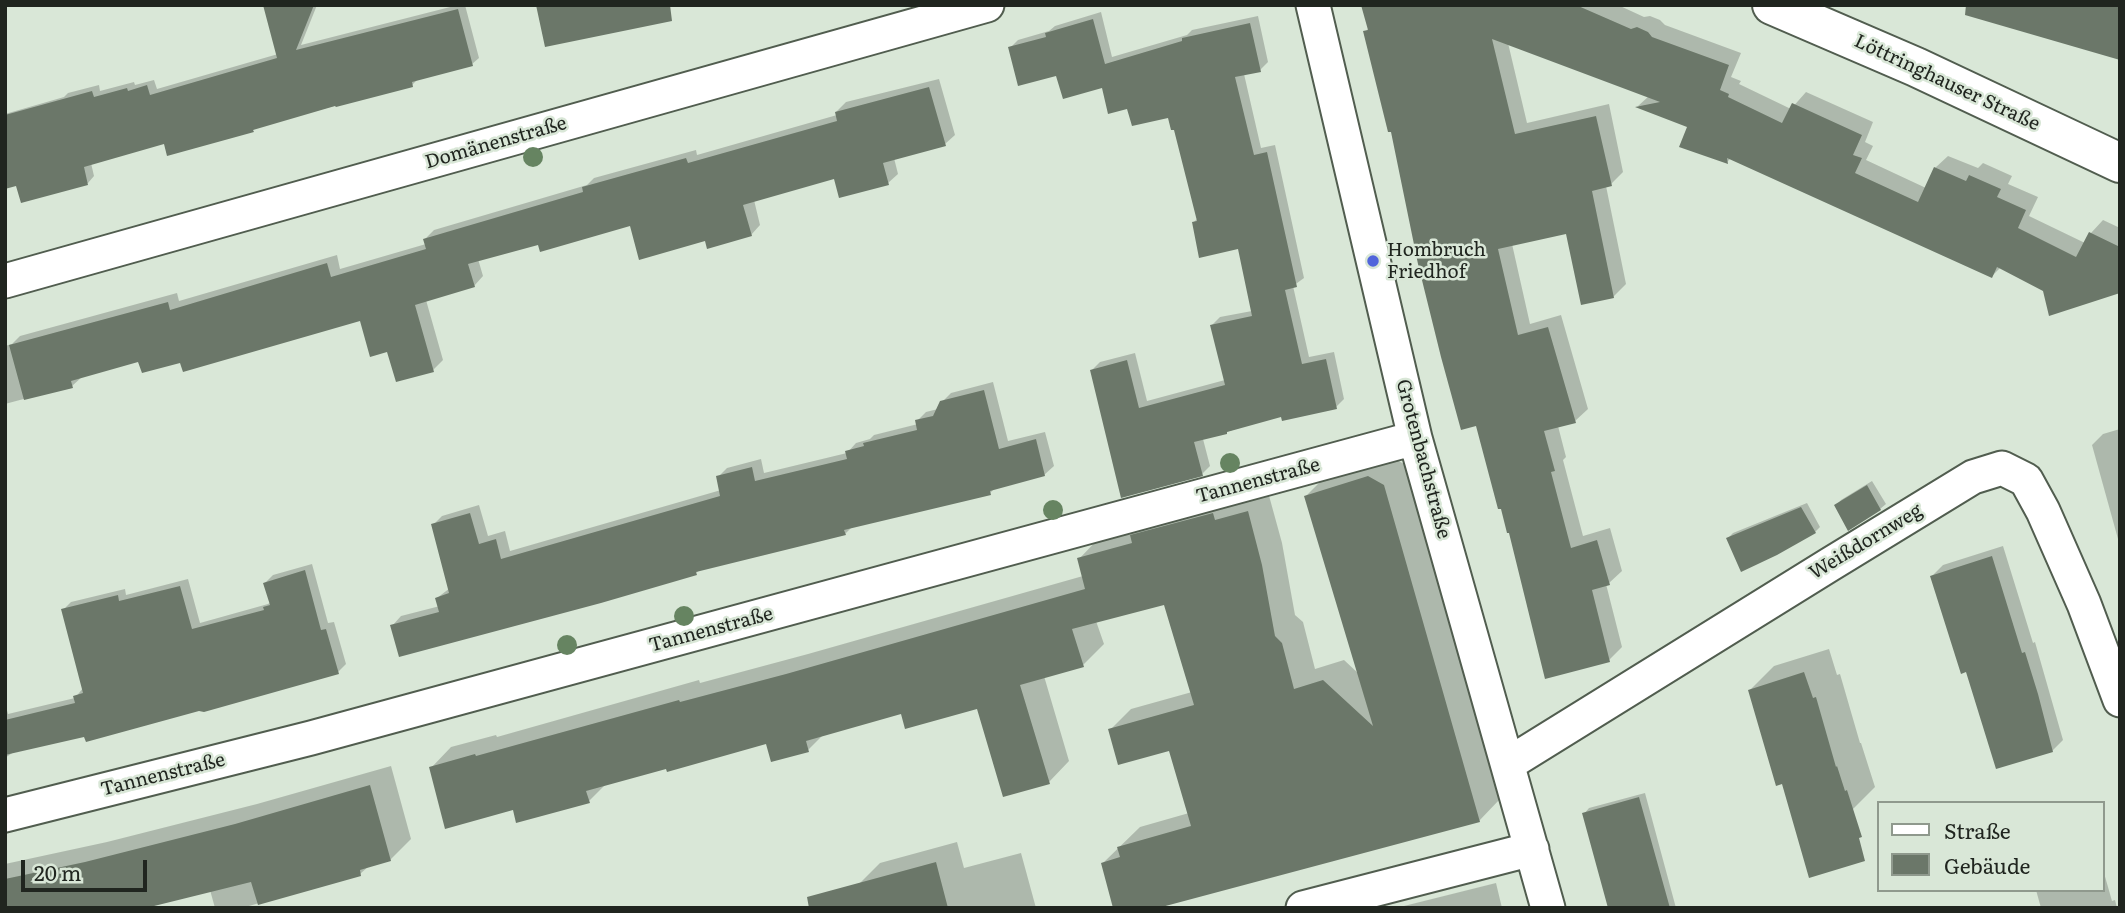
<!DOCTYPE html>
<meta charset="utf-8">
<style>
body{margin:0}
#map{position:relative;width:2125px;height:913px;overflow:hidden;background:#d9e7d7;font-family:Literata,serif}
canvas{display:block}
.frame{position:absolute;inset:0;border:7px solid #20251f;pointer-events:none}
.legend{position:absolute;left:1877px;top:801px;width:228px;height:91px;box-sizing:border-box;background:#d9e7d7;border:2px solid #8f998d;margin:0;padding:9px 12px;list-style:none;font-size:21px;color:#20251f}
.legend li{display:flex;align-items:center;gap:14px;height:35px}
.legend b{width:35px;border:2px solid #8f998d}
.scale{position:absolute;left:21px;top:860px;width:126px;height:32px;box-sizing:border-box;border:4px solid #20251f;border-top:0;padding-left:9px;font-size:21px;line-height:24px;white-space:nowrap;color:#20251f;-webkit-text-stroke:5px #d9e7d7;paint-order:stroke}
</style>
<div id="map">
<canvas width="2125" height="913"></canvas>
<div class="frame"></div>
<ul class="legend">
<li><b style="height:9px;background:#fff"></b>Straße</li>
<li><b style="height:19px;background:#6b7769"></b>Gebäude</li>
</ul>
<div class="scale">20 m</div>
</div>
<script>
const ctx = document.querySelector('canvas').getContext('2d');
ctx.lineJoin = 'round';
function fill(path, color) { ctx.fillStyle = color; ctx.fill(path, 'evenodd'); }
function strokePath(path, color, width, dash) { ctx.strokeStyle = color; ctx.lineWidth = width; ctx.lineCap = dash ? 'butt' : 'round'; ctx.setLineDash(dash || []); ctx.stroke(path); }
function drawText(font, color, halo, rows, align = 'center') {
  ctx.font = font + ' Literata,serif'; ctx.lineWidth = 5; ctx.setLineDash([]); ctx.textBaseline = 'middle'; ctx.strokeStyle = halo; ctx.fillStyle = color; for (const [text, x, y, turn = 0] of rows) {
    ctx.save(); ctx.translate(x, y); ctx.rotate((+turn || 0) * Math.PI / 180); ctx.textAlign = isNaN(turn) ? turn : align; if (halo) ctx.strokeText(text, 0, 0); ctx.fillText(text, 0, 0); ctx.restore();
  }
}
const shadow = new Path2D(`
 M265 5H317L301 45 458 5H465L479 58 472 64 418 79 412 85 256 127 253 130 168 154 165 142 91 163 94 176 88 183 17 184 5 187V114L64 97 68 93 99 85 100 91 134 82 135 85 154 80 157 89 278 54Z
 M1377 5H1618L1644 17 1650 16 1660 20 1665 25 1741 53 1731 77 1741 81 1739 84 1791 109 1806 92 1873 122 1865 142 1873 146 1866 160 1926 188 1935 168 1948 156 1978 168 1983 163 2012 176 2008 184 2038 197 2029 216 2085 243 2091 233 2103 220 2120 228V292L2044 289 2001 267 1992 276 1731 158 1727 162 1689 126 1638 106 1649 96 1508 43 1527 123 1609 104 1623 172 1611 184 1606 186 1626 284 1613 297 1567 232 1512 244 1530 324 1561 315 1588 409 1575 421 1558 426 1566 457 1563 460 1583 536 1610 528 1622 571 1609 583 1606 584 1622 647 1609 660 1510 531 1477 424 1365 32 1378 19Z
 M1101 12 1112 57 1187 35 1192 30 1258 16 1268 62 1260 70 1244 74 1261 148 1275 145 1304 278 1293 286 1309 357 1334 352 1344 399 1336 407 1282 415 1203 439 1210 466 1202 474 1092 370 1100 362 1135 353 1147 401 1225 380 1212 325 1220 317 1252 311 1239 247 1194 222 1198 218 1175 127 1169 116 1128 107 1103 86 1058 74 1010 48 1018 40 1049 31 1055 26Z
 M939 79 955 135 945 144 894 158 898 174 888 183 835 177 754 200 760 225 751 235 706 239 631 224 539 243 478 259 483 276 474 286 426 300 443 360 433 370 388 350 361 319 139 360 83 376 72 386 5 404V346L12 344 20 336 177 293 179 301 337 255 340 269 426 244 425 239 434 230 587 185 594 178 696 150 697 155 837 115 836 112 846 102Z
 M993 382 1008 441 1045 432 1054 466 1044 475 996 487 990 493 852 527 845 534 701 569 696 573 400 655 392 626 401 616 440 606 437 598 450 588 433 525 442 516 479 505 488 536 505 531 510 551 721 490 718 477 727 468 761 459 764 473 847 453 856 443 870 439 874 435 918 424 917 421 926 412 938 409 942 402 951 393Z
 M2120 429V538L2118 539 2092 445 2103 434Z
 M1390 456 1404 464 1499 800 1479 821 1103 863 1140 827 1189 813 1170 749 1110 730 1131 709 1192 692 1165 603 1096 621 1104 644 1083 665 1044 676 1069 761 1049 782 979 707 902 712 824 734 808 750 767 742 606 784 589 801 514 808 431 768 451 747 496 735 497 737 699 680 700 683 808 654 1083 576 1079 559 1099 538 1268 492 1282 543 1295 615 1303 622 1315 669 1344 660 1359 674 1306 496 1327 475Z
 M1872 481 1886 504 1880 509 1836 506 1841 500Z
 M1807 503 1820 527 1815 532 1728 538 1733 533Z
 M2003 546 2033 643 2035 642 2063 740 2052 751 1968 670 1932 576 1943 565Z
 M312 564 328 623 334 622 346 664 338 672 199 709 15 751 5 758V703L8 714 75 698 83 688 63 610 71 602 125 589 126 595 188 579 200 623 268 604 271 602 265 583 273 575Z
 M1829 649 1837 675 1840 674 1860 743H1861L1875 787 1851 811 1783 782 1750 690 1774 666Z
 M391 766 411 839 390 860 369 866 360 874 242 908H215L210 890 5 908V864L107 842 257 804Z
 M1645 793 1676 908H1610L1584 814 1589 808Z
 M957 842 964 868 1021 853 1036 908H869L859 884 880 863Z
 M2102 866 2112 901 2115 900 2117 908H2041L2036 890H2102Z
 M1496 883 1502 908H1396Z`);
const building = new Path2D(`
 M263 5H314L296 50 458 9 473 66 412 82 413 87 336 107 335 106 253 130 254 132 167 156 164 144 84 167 88 185 21 203 16 186 5 189V115L92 91 94 97 127 88 128 91 147 85 150 95 277 58Z
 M536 5H670L672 21 545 47Z
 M1361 5H1576L1631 29 1637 27 1648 32 1652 37 1729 65 1720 90 1729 94 1728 97 1782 123 1792 103 1862 135 1853 155 1862 158 1855 173 1918 202 1934 167 1966 181 1969 175 2001 189 1997 197 2026 210 2018 228 2076 257 2089 232 2120 247V293L2049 316 2043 291 1997 267 1992 278 1727 158 1728 164 1679 147 1687 127 1635 107 1660 102 1492 39 1515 134 1596 116 1612 186 1592 191 1614 298 1581 305 1566 234 1498 249 1518 335 1548 327 1576 423 1544 431 1555 471 1551 472 1571 548 1597 540 1610 585 1592 590 1610 662 1545 679 1509 533H1507L1501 509H1498L1476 426 1461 430 1441 357 1418 264 1391 132H1388L1363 31 1368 30Z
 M1966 5H2120V60L1965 15Z
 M1093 19 1105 64 1182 41V38L1250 23 1261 72 1235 77 1254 155 1267 152 1297 287 1285 290 1302 364 1326 359 1337 409 1282 421 1281 417 1227 432V434L1194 442 1203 476 1121 498 1090 370 1127 360 1139 408 1225 385 1210 325 1252 316 1238 249 1199 258 1192 222 1197 221 1174 130H1171L1168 118 1132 126 1127 109 1108 114 1102 88 1063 99 1056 76 1018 86 1008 47 1046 37 1045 33Z
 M929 87 946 146 883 163 889 185 839 198 834 179 743 205 752 236 707 249 705 241 639 260 630 226 540 252 538 245 468 264 475 287 415 305 434 372 396 382 387 352 370 357 360 321 183 372 180 363 142 373 138 362 71 381 73 388 24 400 9 345 168 302 170 310 327 263 331 277 426 249 423 239 583 192 582 187 686 158 688 163 837 121 835 112Z
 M984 390 999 449 1036 439 1045 476 990 491 991 495 844 530 846 535 696 572 697 575 601 603 399 657 390 625 439 612 435 598 449 593 431 524 470 513 479 544 496 539 501 559 720 496 716 476 752 467 755 481 847 459 845 451 864 446 863 443 917 430 915 420 933 416 940 401Z
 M1368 476 1384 485 1480 822 1158 908H1113L1101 863 1120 857 1117 847 1191 826 1169 751 1118 765 1108 729 1194 705 1164 605 1072 629 1084 667 1020 685 1050 784 1003 797 977 709 905 729 901 714 806 741 809 752 771 762 766 744 667 772 666 769 586 791 590 803 516 823 513 810 445 829 429 767 475 754 476 756 679 700 680 702 786 674 1085 589 1077 558 1132 543 1130 535 1213 513 1215 520 1248 511 1262 565 1275 636 1282 643 1294 689 1323 680 1373 726 1304 496Z
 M1867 485 1881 510 1848 531 1834 505Z
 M1801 507 1816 533 1777 555 1741 572 1726 538Z
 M1992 556 2022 653 2025 652 2038 694 2053 752 1996 769 1966 672 1961 674 1930 576Z
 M305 570 321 630 326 629 339 674 204 712 199 711 86 742 84 737 5 755V720L75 703 73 696 83 693 61 609 118 595 119 601 180 586 192 629 264 610 263 607 270 605 263 583Z
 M1804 672 1813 698 1816 697 1836 767 1837 766 1845 791 1847 790 1862 837 1859 838 1865 861 1809 878 1782 784 1776 786 1748 690Z
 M370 785 391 861 360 870 361 876 258 905 251 882 146 908H5V879L85 862 235 824Z
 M1639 797 1670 908H1608L1582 813Z
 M936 862 948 908H809L807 897Z`);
const street = new Path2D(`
 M1313 5 1415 438 1548 908
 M5 281 987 5
 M1508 764 1829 565 1973 477 2002 468 2026 480 2043 511 2084 604 2120 700
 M5 815 311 738 1415 438
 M1303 908 1532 849`);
const secondary = new Path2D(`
 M1772 5 1916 67 2120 163`);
const trees = [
 [533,157],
 [1230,463],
 [1053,510],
 [684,616],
 [567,645]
];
const markers = [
 [1373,261,7,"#5165db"]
];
const streetNames = [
 ["Löttringhauser Straße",1947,83,25],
 ["Domänenstraße",496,143,-16],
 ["Grotenbachstraße",1423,459,75],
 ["Tannenstraße",1258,481,-15],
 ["Weißdornweg",1866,542,-31],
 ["Tannenstraße",711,630,-15],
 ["Tannenstraße",163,775,-14]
];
const poiNames = [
 ["Hombruch",1387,250],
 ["Friedhof",1387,272]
];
fill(shadow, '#0003');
fill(building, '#6b7769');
strokePath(street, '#515d4f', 37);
strokePath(secondary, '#515d4f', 42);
strokePath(street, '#fff', 33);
strokePath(secondary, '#fff', 38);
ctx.fillStyle = '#668461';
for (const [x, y] of trees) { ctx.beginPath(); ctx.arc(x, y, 10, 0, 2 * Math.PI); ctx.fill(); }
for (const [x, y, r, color] of markers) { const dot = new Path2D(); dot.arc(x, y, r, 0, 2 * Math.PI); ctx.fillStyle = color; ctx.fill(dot); strokePath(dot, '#d9e7d7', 2.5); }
drawText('19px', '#20251f', '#d9e7d7', streetNames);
drawText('19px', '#20251f', '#d9e7d7', poiNames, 'left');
</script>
